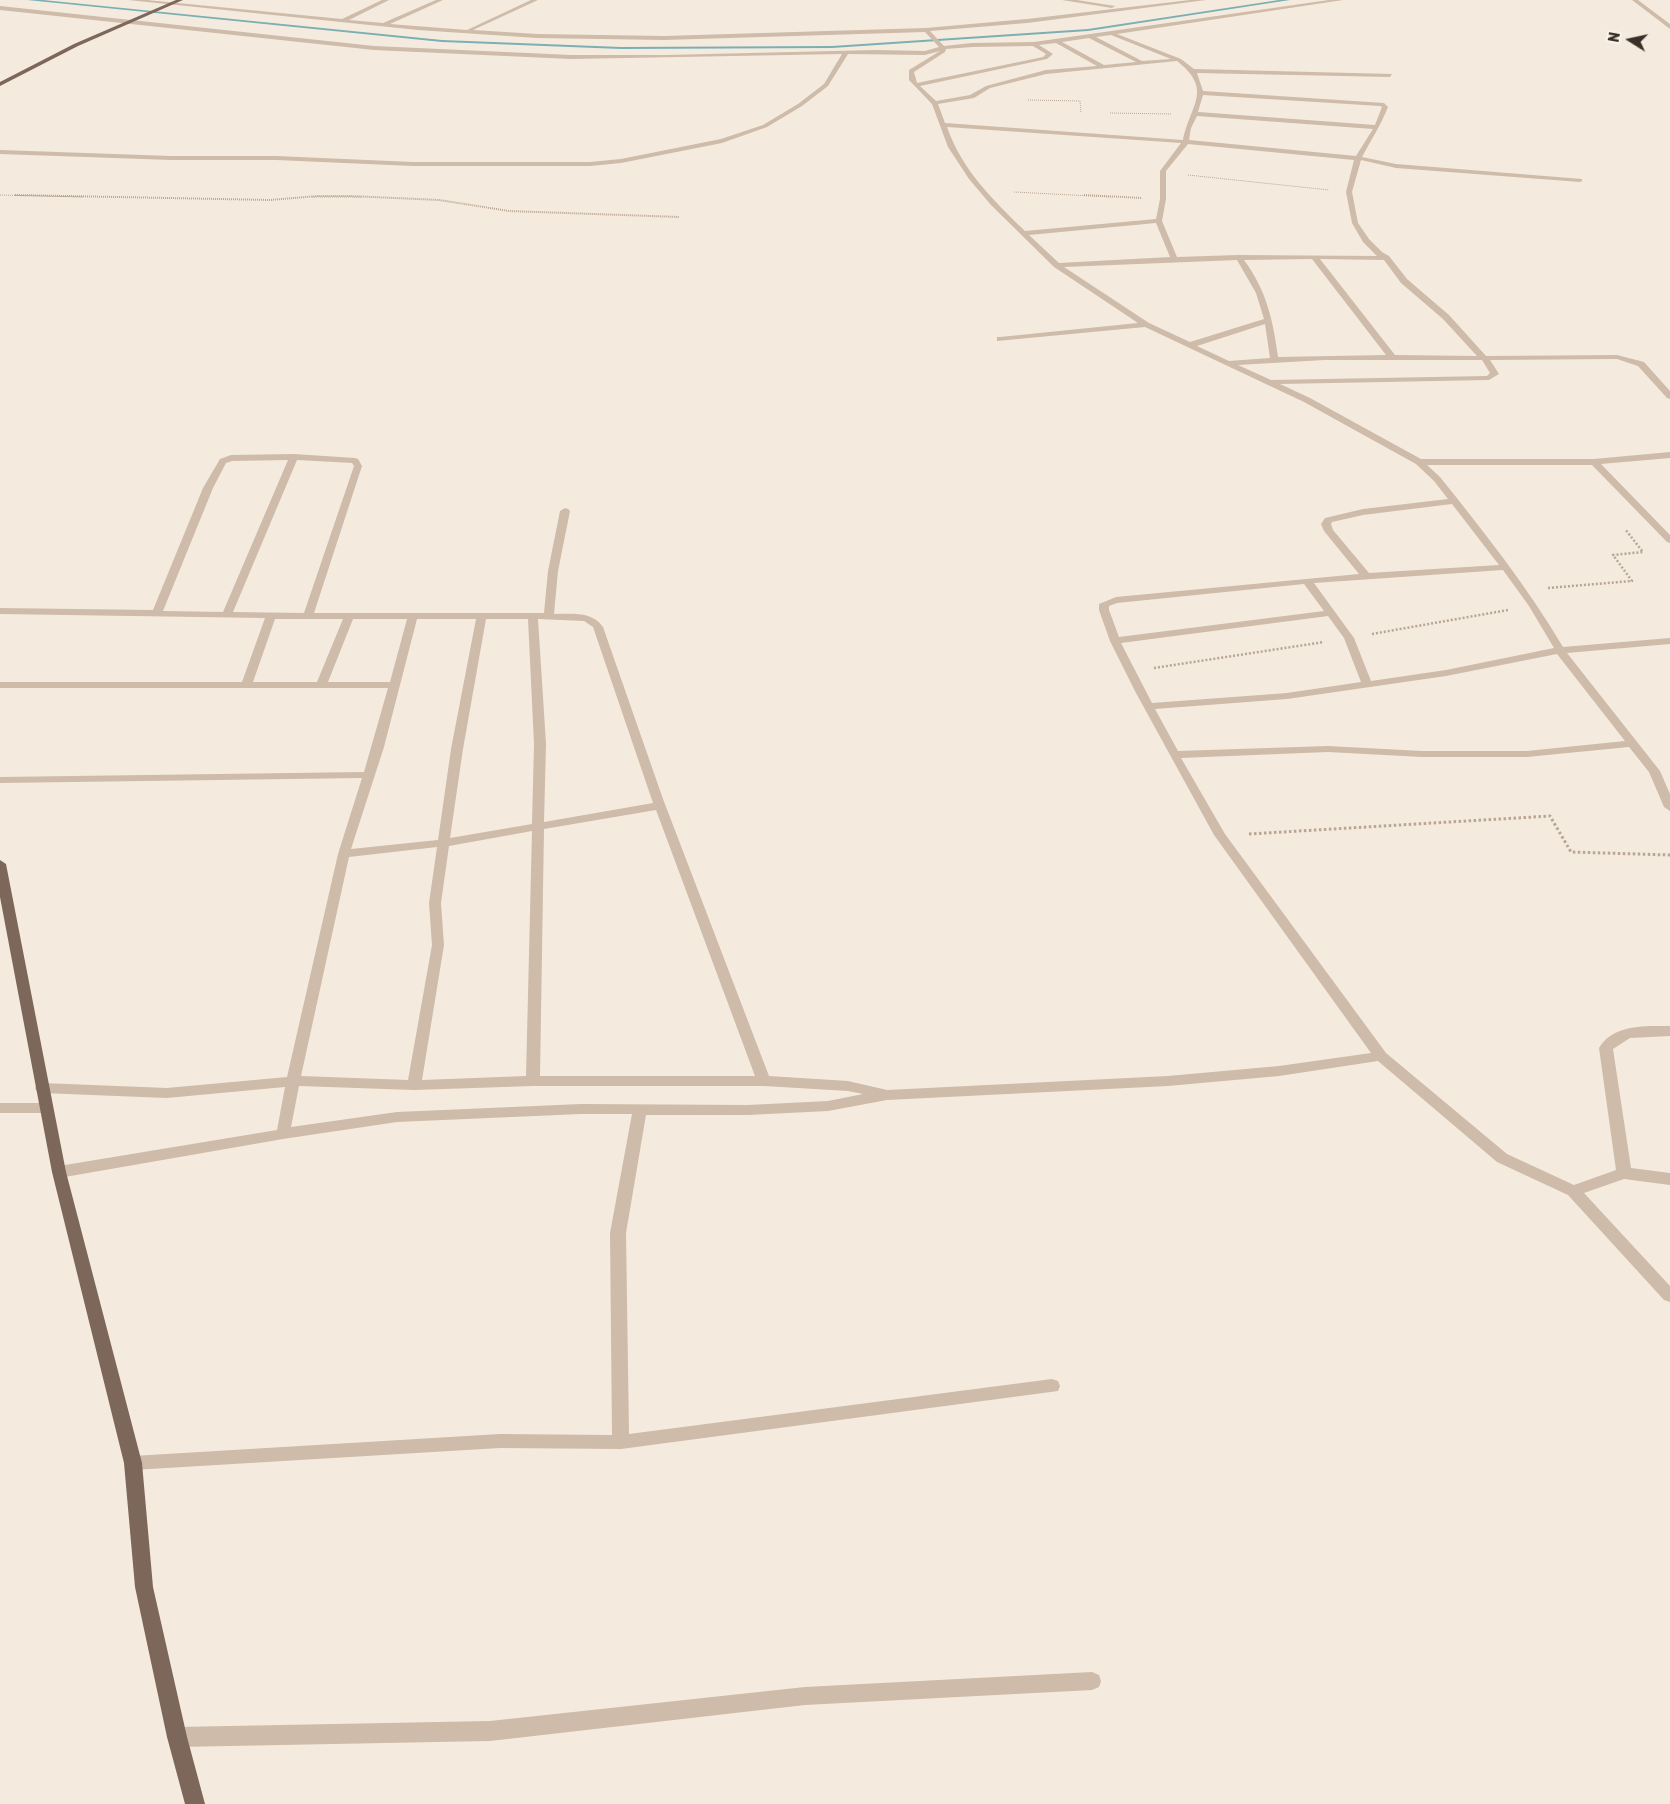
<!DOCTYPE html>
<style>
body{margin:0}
#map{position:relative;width:1670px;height:1804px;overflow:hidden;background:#f4ebde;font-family:Rubik,sans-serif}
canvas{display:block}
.north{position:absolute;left:1605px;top:15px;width:50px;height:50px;-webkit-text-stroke:4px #fbf5eb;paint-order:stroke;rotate:280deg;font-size:14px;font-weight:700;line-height:20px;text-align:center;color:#3a2f29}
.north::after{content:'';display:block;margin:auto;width:18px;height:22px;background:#3a2f29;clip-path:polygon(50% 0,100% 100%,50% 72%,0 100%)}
</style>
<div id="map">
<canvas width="1670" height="1804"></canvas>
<div class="north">N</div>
</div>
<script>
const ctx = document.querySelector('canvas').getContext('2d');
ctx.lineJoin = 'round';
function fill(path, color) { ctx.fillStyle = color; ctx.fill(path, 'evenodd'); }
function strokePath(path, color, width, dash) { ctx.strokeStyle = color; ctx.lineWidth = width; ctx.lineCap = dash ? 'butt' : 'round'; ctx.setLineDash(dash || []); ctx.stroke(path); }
const stream = new Path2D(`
 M27 0H43L442 40 621 47 832 46 1088 29 1279 0H1290L1088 31 832 48 621 49 442 42Z`);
const pathFar3 = new Path2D(`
 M1028 100 1080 101 1081 113
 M1110 113 1171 114
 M1188 175 1329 190
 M1014 192 1111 197
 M0 195 83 197
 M312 197H362`);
const pathFar2 = new Path2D(`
 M15 195 270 200 318 196H350L439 200 509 211 679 217
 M1084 195 1142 198`);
const pathFar1 = new Path2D(`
 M1548 588 1632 581 1613 555 1643 552 1625 529
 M1372 634 1508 610
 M1154 668 1324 642`);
const path = new Path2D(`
 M1249 834 1550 816 1571 852 1670 855`);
const minor = new Path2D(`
 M128 0H147L342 19 382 0H389L349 20 383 23 436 0H443L390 24 467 30 531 0H538L473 30 537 34 664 36 926 28 1027 19 1190 0H1206L1027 23 930 31 944 46 972 43 1034 42 1329 0H1343L1117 34 1181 59 1194 69 1392 74 1390 77 1197 73 1203 91 1384 103 1388 107C1381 125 1371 140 1362 157L1396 164 1582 179V181L1580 182 1396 168 1361 160 1352 192 1358 223 1369 239 1382 252 1389 256 1407 279 1449 315 1486 356 1617 355 1644 362 1670 391V399L1667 398 1638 366 1617 359 1490 360 1499 374 1489 380 1280 384 1310 398 1421 459H1594L1670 452V458L1601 464 1670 535V543L1667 542 1592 465H1427L1440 477C1484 532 1527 586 1563 647L1670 638V644L1567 653 1660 771 1670 794V811L1664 807 1649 772 1629 747 1527 757H1422L1328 752 1181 758 1225 834 1386 1053 1507 1154 1574 1185 1616 1170 1599 1048C1613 1024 1646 1026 1670 1026V1036L1630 1038 1613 1049 1631 1168 1670 1173V1185L1624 1179 1584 1193 1670 1286V1302L1664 1300 1568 1195 1497 1162 1378 1061 1279 1076 1168 1086 887 1100 828 1111 748 1115H646L626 1233 629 1434 1052 1379 1058 1381 1060 1386 1058 1391 621 1449 500 1448 133 1470 127 1468 124 1463 127 1458 133 1456 500 1434 612 1435 610 1233 632 1114H581L397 1122 283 1139 59 1178 54 1176 52 1172 54 1168 59 1166 277 1130 285 1087 167 1098 42 1093 37 1092 35 1088 37 1084 42 1083 167 1088 287 1077 338 854 362 778 0 783V777L364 772 388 688H0V682H242L265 618 0 614V608L153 610 203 488 220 459 231 455 294 454 355 458 358 459 362 466 314 613H544L548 571 560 511 565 508 568 509 570 511 558 571 554 614C572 614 592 611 603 627L663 799 769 1076 848 1081 887 1090 1168 1076 1279 1066 1371 1053 1214 835 1136 693 1110 641 1099 610V604L1116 597 1359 574 1324 531 1321 524 1325 518 1363 509 1448 499 1434 481 1416 464 1304 402 1145 327 997 341V337H1000L1138 323 1054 267 991 205 969 179 948 147 932 104 909 80V70L940 51 925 55 848 54 828 86 802 106 767 127 722 143 621 163 590 166H413L276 160H171L0 154V150L171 156H276L413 162H590L621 159 721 139 763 125 798 104 824 84 842 54 571 59 374 50 0 10V6L374 46 571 55H666L876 50 925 51 939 47 925 32 664 40 537 38 418 30ZM1111 35 1171 59 1142 61 1096 37ZM1089 38 1136 62 1104 65 1062 42ZM1056 43 1097 66 1046 70 986 86 970 95 936 101 920 86 1047 59 1053 54 1039 45ZM1033 46 1046 54 1043 57 917 83 914 72 945 52 946 49 972 47ZM1177 61C1214 90 1190 105 1183 140L945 123 938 104 974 98 990 88 1046 74ZM1203 95 1380 106 1382 107 1375 125 1198 112ZM1197 116 1373 129 1356 156 1189 140 1191 128ZM947 127 1181 143 1160 171V199L1156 219 1025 231C993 200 962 170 947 127ZM1188 144 1354 160 1346 192 1352 223 1363 242 1377 256 1238 255 1177 257 1162 221 1166 199V171ZM1156 223 1170 257 1059 263 1029 235ZM1312 259 1386 355 1278 357C1273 321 1267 291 1244 260ZM1320 259 1384 260 1401 283 1443 319 1477 356 1395 355ZM1237 260 1256 293 1264 319 1190 342 1149 323 1064 267ZM1265 324 1270 358 1229 361 1197 346ZM1324 360H1482L1490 373 1487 376 1271 380 1238 365ZM288 460 223 612 163 611 213 488 226 463 232 461ZM297 460 352 463 354 466 304 613 233 612ZM1452 504 1499 565 1369 573 1333 530 1331 524 1332 522 1363 515ZM1503 570 1529 606 1554 648 1446 670 1371 681 1354 638 1314 583ZM1304 584 1324 611 1119 637 1109 610V606L1117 603ZM1328 616 1344 638 1361 682 1287 693 1152 703 1121 643ZM275 619H343L317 682H253ZM353 619H407L390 682H328ZM417 619H476L451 749 438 840 351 849 384 747ZM486 619H528L534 744 532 824 450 838 463 749ZM538 619 584 621 593 627 653 803 544 822 546 744ZM1557 654 1625 741 1527 751H1422L1328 746 1178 751 1155 709 1287 699 1446 676ZM656 810 755 1076H540L544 829ZM532 831 526 1076 422 1080 444 945 441 903 449 846ZM437 847 429 903 432 945 408 1080 301 1076 349 857ZM299 1086 414 1090 533 1086H764L848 1091 863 1094 828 1101 748 1105 581 1104 397 1112 291 1127Z
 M1062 0H1077L1115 6 1112 8Z
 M1632 0H1638L1670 24V29Z
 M0 1103H46L51 1104 53 1108 51 1112 46 1113H0Z
 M1092 1672 1099 1675 1101 1681 1099 1687 1092 1690 805 1705 490 1741 177 1747 170 1744 167 1737 170 1730 177 1727 490 1721 805 1687Z`);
const major = new Path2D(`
 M176 0H183L78 46 0 86V82L74 44Z
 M0 860 6 864 66 1172 142 1463 153 1587 187 1737 205 1804H185L167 1737 135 1587 124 1463 52 1172 0 897Z`);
fill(stream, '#7bafb4');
strokePath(pathFar3, '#baa593', 1, [1, 1]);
strokePath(pathFar2, '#baa593', 2, [1, 1]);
strokePath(pathFar1, '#baa593', 2.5, [2, 2]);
strokePath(path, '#baa593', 3, [2.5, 2.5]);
fill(minor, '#cebba9');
fill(major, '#7d675a');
</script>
